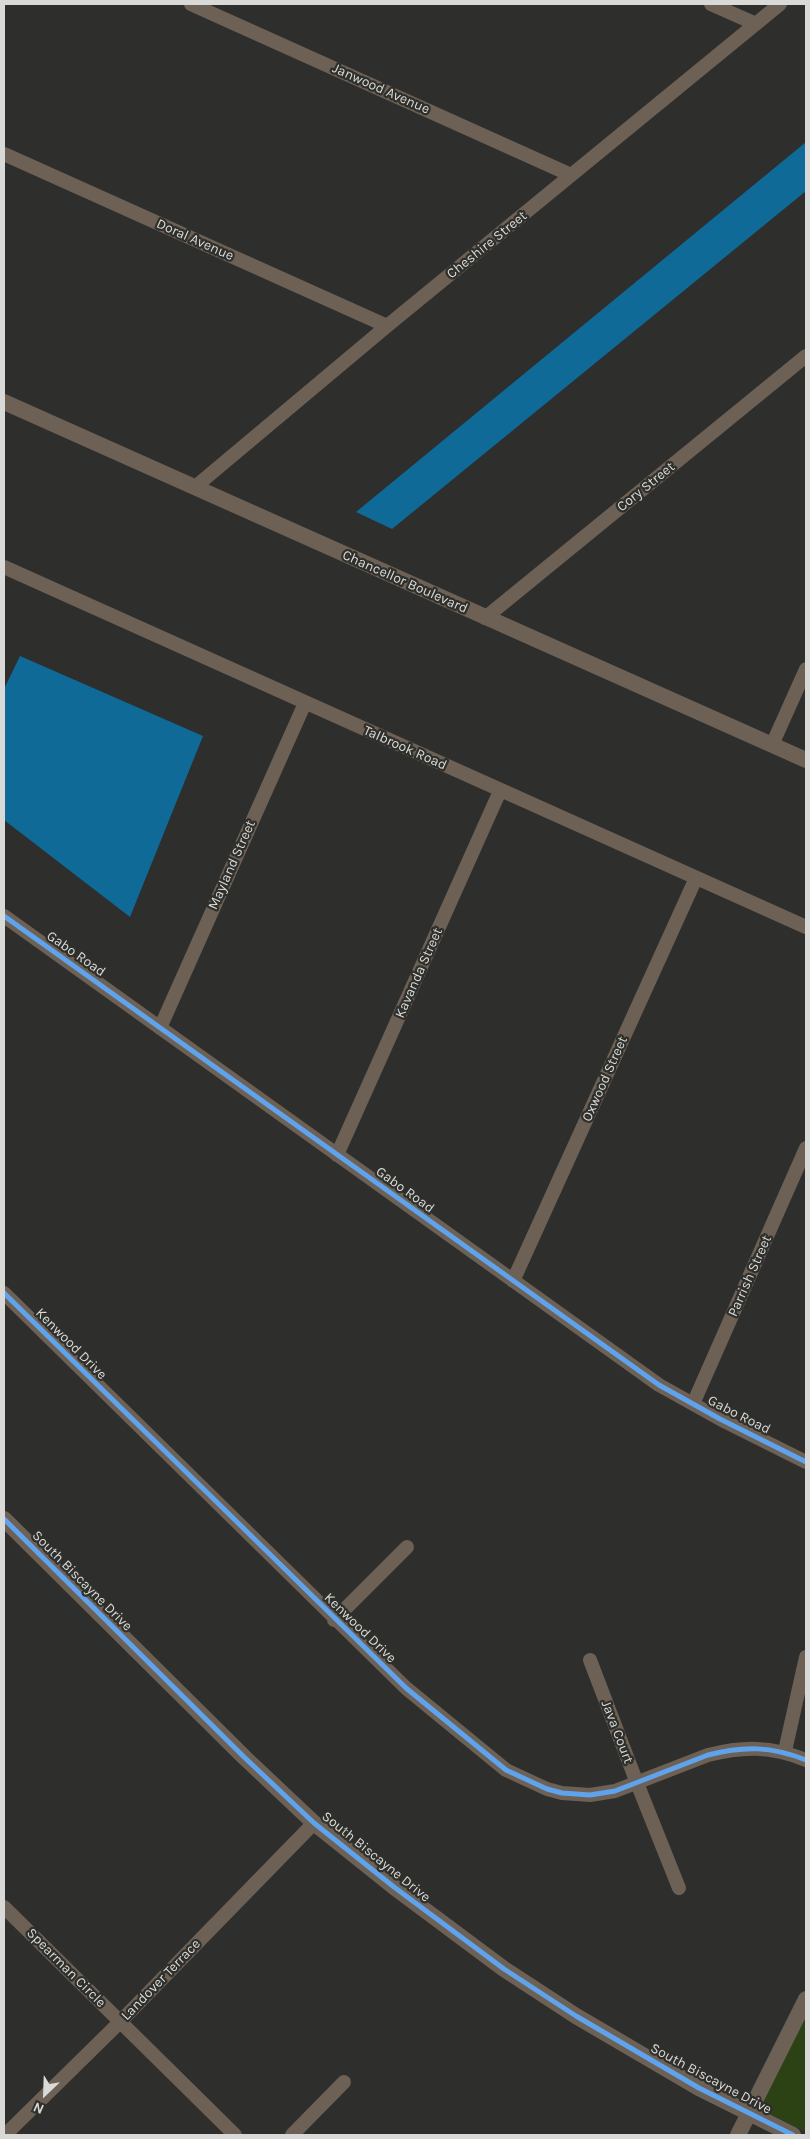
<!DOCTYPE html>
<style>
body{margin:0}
#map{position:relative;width:810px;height:2139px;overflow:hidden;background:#2e2e2d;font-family:Karla,sans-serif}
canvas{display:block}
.frame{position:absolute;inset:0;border:5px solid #d9d9d7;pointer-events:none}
.north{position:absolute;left:20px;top:2069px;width:50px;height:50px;-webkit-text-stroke:4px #2f2f2c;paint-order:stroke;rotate:204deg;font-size:14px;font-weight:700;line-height:20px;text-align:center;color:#d9d9d7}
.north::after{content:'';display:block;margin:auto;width:18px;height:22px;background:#d9d9d7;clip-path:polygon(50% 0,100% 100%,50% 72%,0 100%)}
</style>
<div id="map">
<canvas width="810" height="2139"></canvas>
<div class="frame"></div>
<div class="north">N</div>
</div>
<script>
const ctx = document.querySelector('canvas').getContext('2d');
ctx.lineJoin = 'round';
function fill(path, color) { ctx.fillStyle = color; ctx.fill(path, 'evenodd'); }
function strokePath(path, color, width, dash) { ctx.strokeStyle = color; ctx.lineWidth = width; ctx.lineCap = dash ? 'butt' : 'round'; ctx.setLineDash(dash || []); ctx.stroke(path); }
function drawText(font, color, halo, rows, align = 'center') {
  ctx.font = font + ' Karla,sans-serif'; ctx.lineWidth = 4.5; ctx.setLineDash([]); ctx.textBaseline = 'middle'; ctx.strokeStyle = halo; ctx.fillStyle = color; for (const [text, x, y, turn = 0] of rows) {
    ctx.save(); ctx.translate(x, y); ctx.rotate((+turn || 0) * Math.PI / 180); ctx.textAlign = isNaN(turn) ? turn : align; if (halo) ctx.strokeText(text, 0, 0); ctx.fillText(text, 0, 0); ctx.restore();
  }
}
const green = new Path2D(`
 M806 2017V2132L760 2109Z`);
const water = new Path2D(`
 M806 142V191L392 529 356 512Z
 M20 656 203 736 130 917 4 820V689Z`);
const minor = new Path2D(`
 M191 4 571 175
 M711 4 756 24
 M4 154 387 326
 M195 487 387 326 780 4
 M4 567 806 927
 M485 618 806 356
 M772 745 806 669
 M4 916 659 1385 720 1419 806 1462
 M160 1028 305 703
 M337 1155 500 791
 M513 1281 696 878
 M4 1293 406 1688 506 1770 547 1789 562 1793 590 1795 615 1791 708 1755C744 1746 771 1746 806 1760
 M693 1404 806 1148
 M334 1620 407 1547
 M590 1660 637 1783 679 1888
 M785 1751 806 1657
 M4 1907 235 2135
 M5 2135 120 2022 314 1823
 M292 2135 344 2082`);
const tertiary = new Path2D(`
 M4 402 806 760
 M4 1519 244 1757 314 1823 394 1887 504 1969 576 2016 699 2088 793 2135
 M738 2135 806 1999`);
const cycleway = new Path2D(`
 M4 916 659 1385 720 1419 806 1462
 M4 1293 406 1688 506 1770 547 1789 562 1793 590 1795 615 1791 708 1755C744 1746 771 1746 806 1760
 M4 1519 244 1757 314 1823 394 1887 504 1969 576 2016 699 2088 793 2135`);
const streetNames = [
 ["Janwood Avenue",381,89,24],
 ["Doral Avenue",195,240,24],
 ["Cheshire Street",487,245,-39],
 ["Cory Street",646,487,-39],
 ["Chancellor Boulevard",405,582,24],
 ["Talbrook Road",405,748,24],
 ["Mayland Street",232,865,-66],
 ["Gabo Road",76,954,35],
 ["Kavanda Street",419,973,-66],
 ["Oxwood Street",605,1079,-66],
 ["Gabo Road",405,1190,36],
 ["Parrish Street",750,1276,-66],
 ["Kenwood Drive",71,1344,45],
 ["Gabo Road",739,1415,27],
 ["South Biscayne Drive",82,1581,45],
 ["Kenwood Drive",360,1628,44],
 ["Java Court",617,1732,69],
 ["South Biscayne Drive",376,1857,39],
 ["Spearman Circle",66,1968,45],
 ["Landover Terrace",161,1980,-46],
 ["South Biscayne Drive",711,2079,28]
];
fill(green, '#2c4114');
fill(water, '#0f6a97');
strokePath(minor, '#6d6054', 14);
strokePath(tertiary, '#6d6054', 16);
strokePath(cycleway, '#60a3ed', 5);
drawText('14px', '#d9d9d7', '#2f2f2c', streetNames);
</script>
